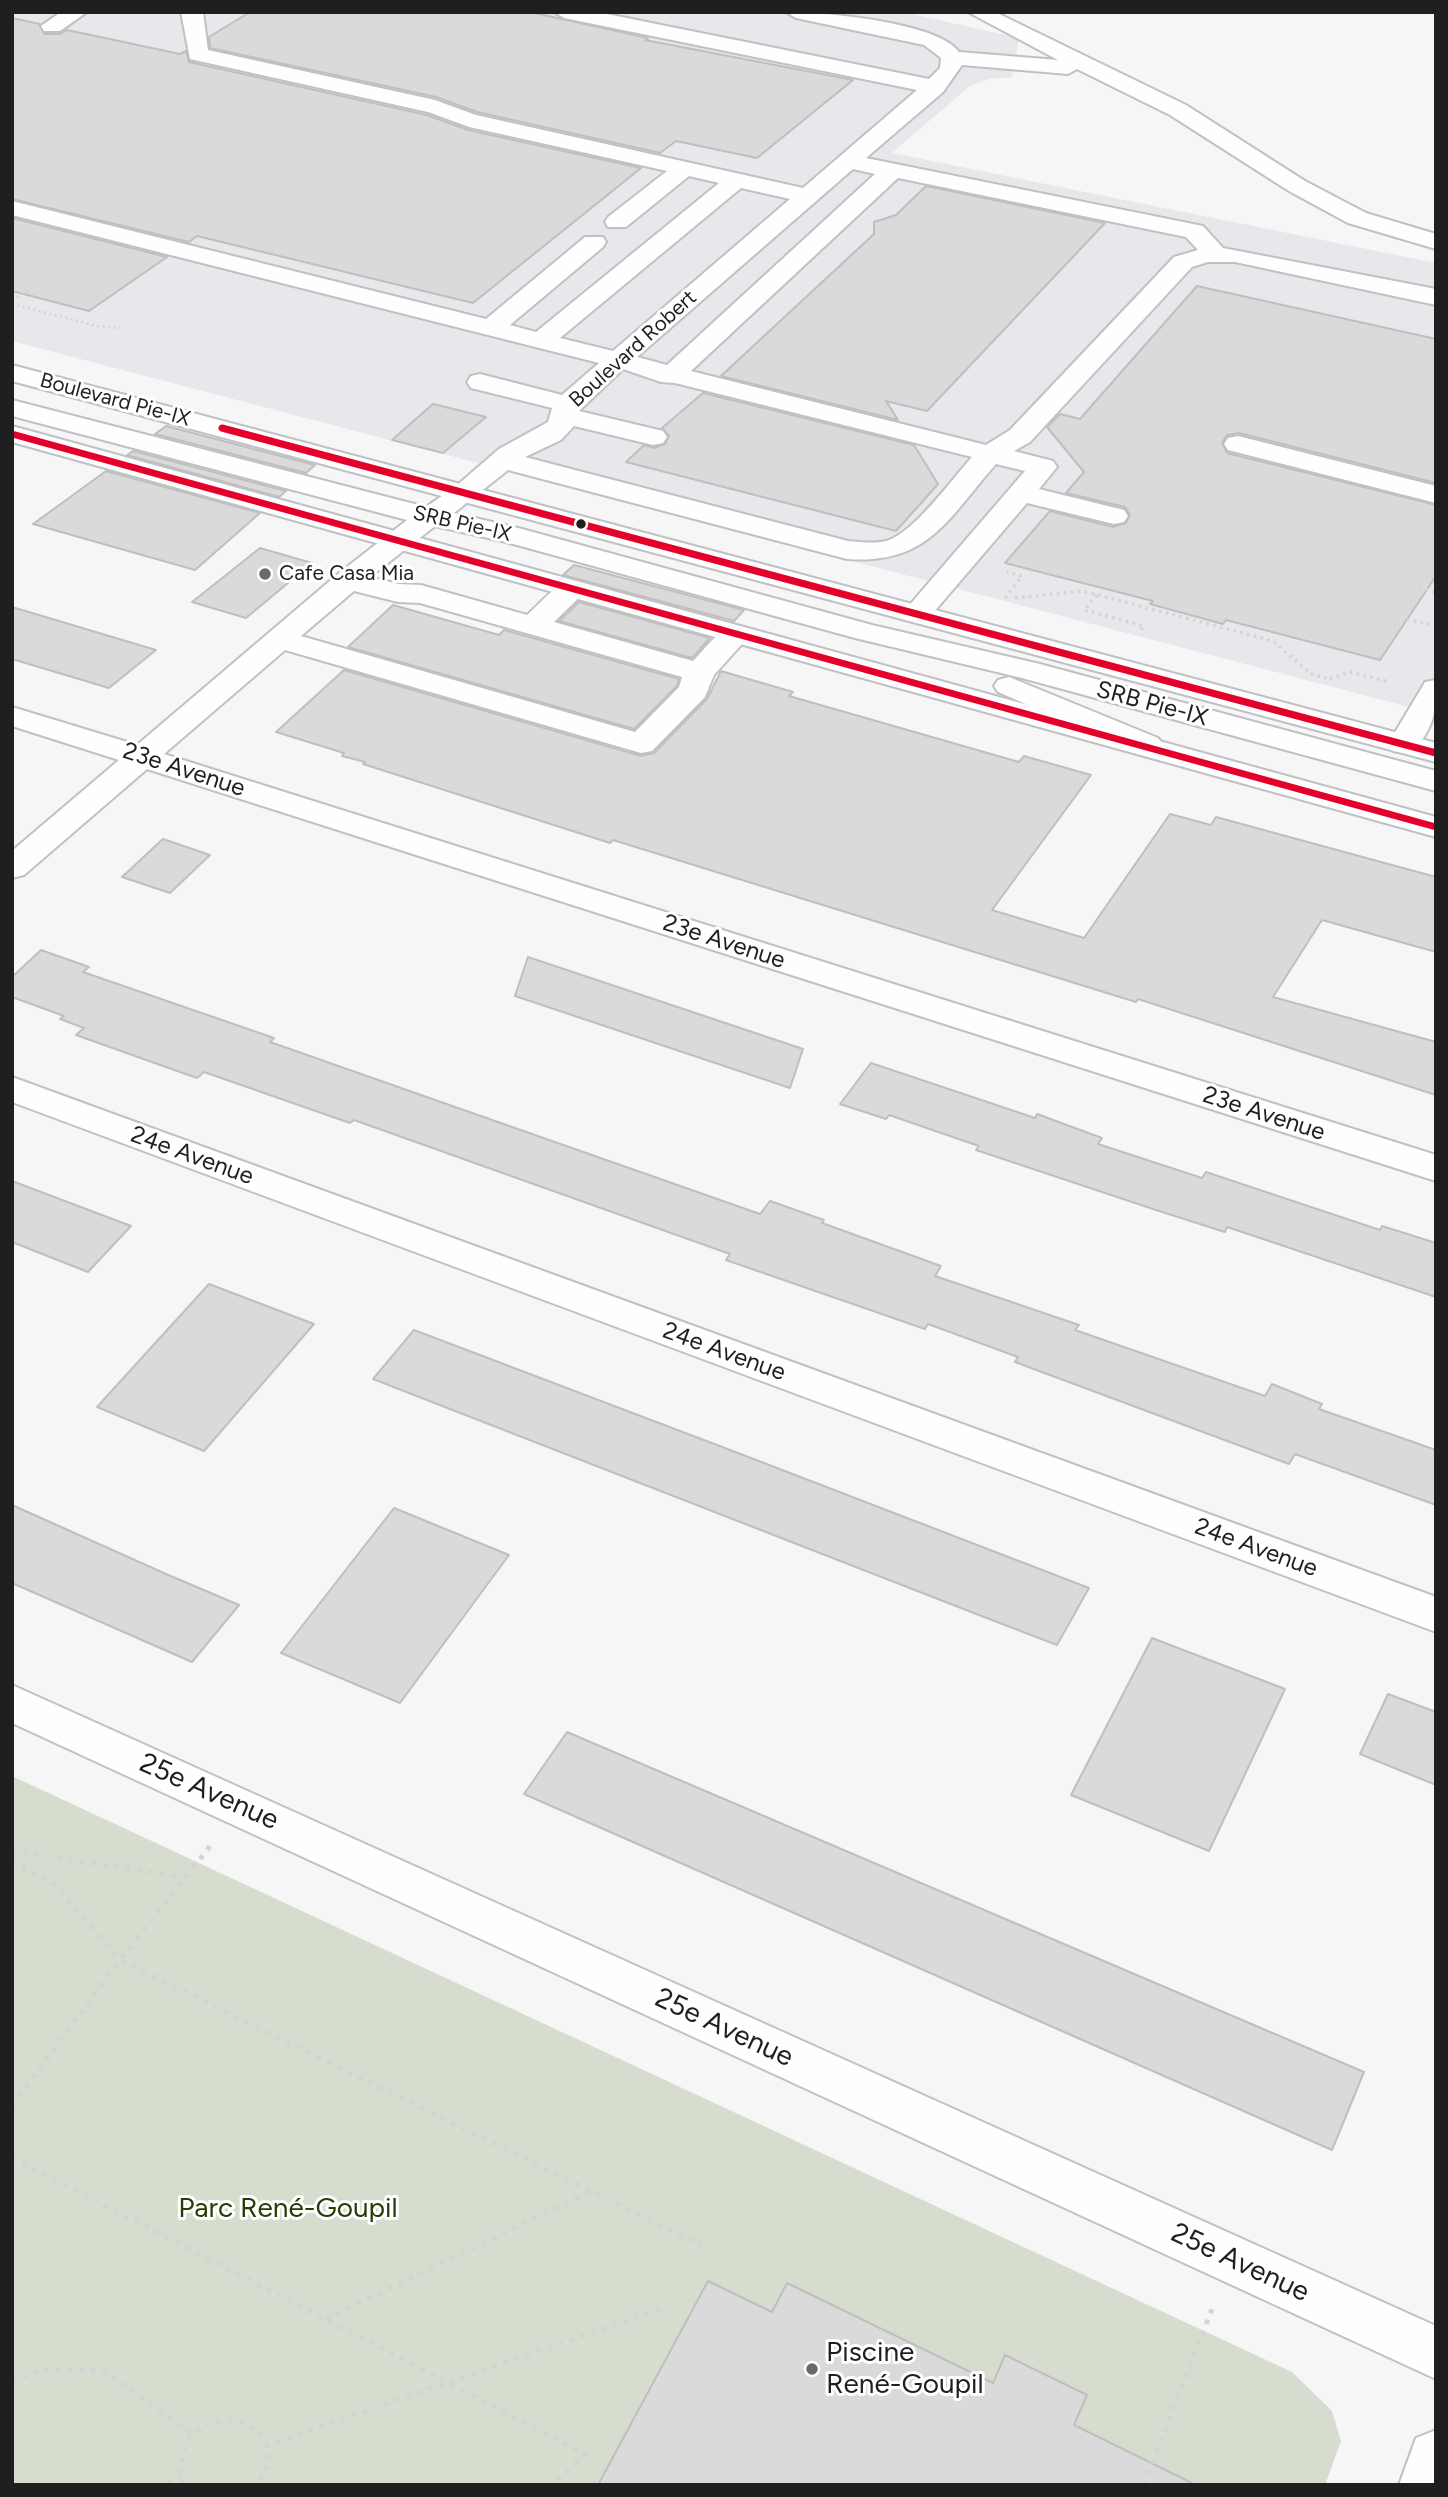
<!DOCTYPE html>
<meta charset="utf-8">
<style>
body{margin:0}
#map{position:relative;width:1448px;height:2497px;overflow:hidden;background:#f6f6f7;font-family:Figtree,sans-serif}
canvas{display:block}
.frame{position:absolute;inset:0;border:14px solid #1f1f20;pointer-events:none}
</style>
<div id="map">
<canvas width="1448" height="2497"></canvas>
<div class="frame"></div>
</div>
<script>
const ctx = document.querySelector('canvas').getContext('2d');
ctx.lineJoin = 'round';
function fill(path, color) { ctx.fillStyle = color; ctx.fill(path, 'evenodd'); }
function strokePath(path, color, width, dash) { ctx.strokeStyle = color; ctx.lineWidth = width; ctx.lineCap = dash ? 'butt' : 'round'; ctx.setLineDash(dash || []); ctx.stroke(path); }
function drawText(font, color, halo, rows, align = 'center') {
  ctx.font = font + ' Figtree,sans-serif'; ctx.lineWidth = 6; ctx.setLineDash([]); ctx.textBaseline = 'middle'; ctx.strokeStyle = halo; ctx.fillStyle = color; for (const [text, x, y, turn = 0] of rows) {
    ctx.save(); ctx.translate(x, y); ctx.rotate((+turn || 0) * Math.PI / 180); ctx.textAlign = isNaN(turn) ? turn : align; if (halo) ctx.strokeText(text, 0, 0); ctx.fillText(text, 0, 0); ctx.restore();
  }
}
const built = new Path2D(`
 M12 12H903L1019 38 1012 77 989 79 971 85 892 153 1436 263V714L12 341Z`);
const green = new Path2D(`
 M12 1776 1292 2372 1332 2411 1341 2441 1325 2485H12Z`);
const building = new Path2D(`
 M250 12H530L648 38 645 40 853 80 757 158 676 141 660 153 477 112 436 97 210 48 209 37Z
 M12 18 40 24 44 34H60L67 30 180 54 186 51 189 62 427 115 468 130 641 168 473 303 197 236 189 242 12 199Z
 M926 186 1105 223 927 411 886 401 898 420 721 376 874 234V222L896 215Z
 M12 218 167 257 89 311 12 291Z
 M1197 286 1436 339V483L1239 433 1227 435 1222 443 1227 453 1436 505V576L1380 660 1226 620 1223 624 1150 604 1153 601 1005 563 1050 511 1113 527 1126 523 1130 515 1125 507 1066 493 1084 472 1047 427 1060 414 1080 419Z
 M703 393 914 445 938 484 896 531 626 462 644 445 654 448 665 444 669 436 662 428Z
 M433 404 486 417 443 453 392 440Z
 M166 426 315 465 306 473 155 434Z
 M133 451 286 491 279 497 127 455Z
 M106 471 260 513 195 570 33 524Z
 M260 548 312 563 246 618 192 602Z
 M574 565 744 610 734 621 563 575Z
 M579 602 710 638 692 658 559 621Z
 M393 605 499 635 504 630 679 679 677 686 634 729 348 647Z
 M12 607 156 650 109 688 12 659Z
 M344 670 641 756 654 753 707 699 721 671 793 692 789 696 1019 762 1024 756 1091 775 992 910 1084 938 1170 814 1211 825 1216 817 1436 877V952L1322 920 1273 997 1436 1042V1095L1138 999 1136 1002 613 840 610 843 363 764 365 762 342 756 344 753 276 732Z
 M163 839 210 855 170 893 122 877Z
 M41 950 89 967 83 972 274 1038 270 1042 760 1214 770 1201 824 1220 822 1223 941 1266 935 1276 1079 1325 1075 1330 1265 1396 1272 1384 1322 1404 1319 1409 1436 1450V1505L1295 1454 1289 1464 1015 1362 1018 1357 928 1324 925 1329 726 1260 730 1254 354 1120 350 1123 204 1072 197 1078 76 1035 84 1028 60 1019 64 1016 12 997V977Z
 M528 957 803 1049 790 1088 515 996Z
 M871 1063 1035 1118 1037 1114 1102 1138 1098 1144 1202 1178 1206 1172 1380 1230 1382 1226 1436 1243V1297L1227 1227 1225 1232 1156 1210 976 1150 979 1146 889 1115 886 1119 840 1104Z
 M12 1181 131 1226 88 1272 12 1242Z
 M209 1284 314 1324 204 1451 97 1407Z
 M414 1330 738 1453 1089 1588 1057 1645 979 1615 373 1379Z
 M12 1505 166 1574 239 1605 192 1662 12 1583Z
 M394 1508 509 1555 400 1703 281 1653Z
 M1152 1638 1285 1689 1209 1851 1071 1795Z
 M1388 1694 1436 1712V1785L1360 1754Z
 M567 1732 1364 2072 1332 2150 524 1794Z
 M708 2281 772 2312 787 2283 993 2383 1005 2355 1087 2395 1074 2425 1196 2485H598Z`);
const pathFar2 = new Path2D(`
 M12 300 43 280
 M12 304 97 326 120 328`);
const pathFar1 = new Path2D(`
 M1419 588 1436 592
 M1097 595 1084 610 1144 626 1139 633
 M1005 598 1022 576 1007 572
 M1015 598 1083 591 1273 641 1311 674 1330 679
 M1407 619 1436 626
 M1330 679 1350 672 1389 682`);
const path = new Path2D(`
 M12 1851 185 1877
 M12 1861 54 1884 120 1960 701 2245
 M12 2106 120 1960 211 1845
 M12 2157 585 2454 553 2485
 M326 2319 591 2191
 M12 2380 49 2369 105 2371 193 2435
 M265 2446 668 2306
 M156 2485 181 2476
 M183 2485C163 2389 307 2410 257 2485
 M1144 2485 1212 2309`);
const minor = new Path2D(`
 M61 12H87L60 31H44L41 26Z
 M181 12H203L208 50 435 100 476 115 803 188 917 90 564 18 554 12H597L929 79 940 68 941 58 924 45 796 18 786 12C822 12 938 22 959 52L1058 60 968 12H995L1186 105 1305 181 1366 213 1436 234V249L1348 223 1289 191 1170 115 1077 69 1068 74 962 65 943 92 866 158 1203 226 1223 248 1436 289V305L1235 262H1208L1192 267 1030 442 1014 451 1053 461 1057 467 1039 489 1124 510 1128 516 1124 522 1114 524 1027 503 927 620 917 623 907 620 902 614 907 608 1025 471 996 464C948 518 929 565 847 559L508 470 454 513 522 529 872 625 1040 664 1436 771V791L1022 678 855 638 506 542 435 526 370 577 398 584 421 585 527 615C544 600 560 577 583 583L588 589 554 622 693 661C709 645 722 622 747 628L751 634 714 675 705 697 652 751 641 753 285 650 164 754 1436 1155V1181L147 769 24 875 12 878V851L119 760 12 726V707L137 745 338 574 407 520 12 416V400L426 507 455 487 499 449 548 422 552 408 471 388 467 382 471 376 480 374 562 395 599 363 12 215V201L486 319 585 237H603L606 242 603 247 510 325 536 332 719 183 689 176 626 227H608L605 222 608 217 667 171 469 127 428 112 190 59ZM853 169 875 174 667 365 637 357ZM898 178 1186 237 1198 250 1174 257 1010 430 986 445 691 371ZM741 188 790 199 613 351 560 338ZM623 369 661 382 675 383 972 457C952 479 913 534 886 541 874 544 860 542 848 541L525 457 561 440 574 426 653 445 663 443 667 437 663 431 579 411ZM354 591 398 602 420 603 682 677 679 687 635 732 301 636Z
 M1238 436 1436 486V503L1228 450 1224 444 1228 438Z
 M1009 677 1158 738 1163 745 1158 752 1147 754 1136 752 998 692 994 686 998 680Z
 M1436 680C1436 714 1435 722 1415 751L1404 753 1393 751 1388 744 1421 689 1425 682Z
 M12 1077 1436 1597V1632L12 1102Z
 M12 1685 1436 2326V2379L12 1723Z
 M1436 2430V2485H1399L1416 2438Z`);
const major = new Path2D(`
 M12 365 1436 743V762L12 381Z
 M12 426 1436 817V837L12 442Z`);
const bus1 = new Path2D(`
 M222 428 1436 753
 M12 434 1436 827`);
const markers = [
 [581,524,6,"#1f1f20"],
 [265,574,7,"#6a6a6b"],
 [812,2369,7,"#6a6a6b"]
];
const farStreetnames = [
 ["Boulevard Robert",633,349,-42],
 ["Boulevard Pie-IX",115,400,15],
 ["SRB Pie-IX",462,524,13]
];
const farPoinames = [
 ["Cafe Casa Mia",279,574]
];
const streetNames = [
 ["SRB Pie-IX",1152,704,15],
 ["23e Avenue",184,770,18],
 ["23e Avenue",724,942,18],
 ["23e Avenue",1264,1114,18],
 ["24e Avenue",192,1156,20],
 ["24e Avenue",724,1352,20],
 ["24e Avenue",1256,1548,20]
];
const nearStreetnames = [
 ["25e Avenue",209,1792,24],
 ["25e Avenue",724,2028,25],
 ["25e Avenue",1240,2263,25]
];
const nearParknames = [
 ["Parc René-Goupil",288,2209]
];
const nearPoinames = [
 ["Piscine",826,2353],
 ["René-Goupil",826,2385]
];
fill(built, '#e7e7ec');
fill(green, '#d6ddcf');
fill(building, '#dadadb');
strokePath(building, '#bfbfbf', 2);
strokePath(minor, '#c1c1c2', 4);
strokePath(major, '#c1c1c2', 4);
strokePath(pathFar2, '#d4d4d5', 2.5, [2, 3.5]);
strokePath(pathFar1, '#d4d4d5', 3.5, [2.5, 4.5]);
strokePath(path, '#d4d4d5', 5, [4.5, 7]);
fill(minor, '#fefefe');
fill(major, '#fefefe');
strokePath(bus1, '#e4002b', 7);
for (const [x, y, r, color] of markers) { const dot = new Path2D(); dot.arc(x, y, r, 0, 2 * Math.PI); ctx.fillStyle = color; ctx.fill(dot); strokePath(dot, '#fff', 2.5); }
drawText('21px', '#1f1f20', '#fff', farStreetnames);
drawText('21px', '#1f1f20', '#fff', farPoinames, 'left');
drawText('24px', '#1f1f20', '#fff', streetNames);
drawText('28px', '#1f1f20', '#fff', nearStreetnames);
drawText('28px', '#263d06', '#fff', nearParknames);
drawText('28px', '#1f1f20', '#fff', nearPoinames, 'left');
</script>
